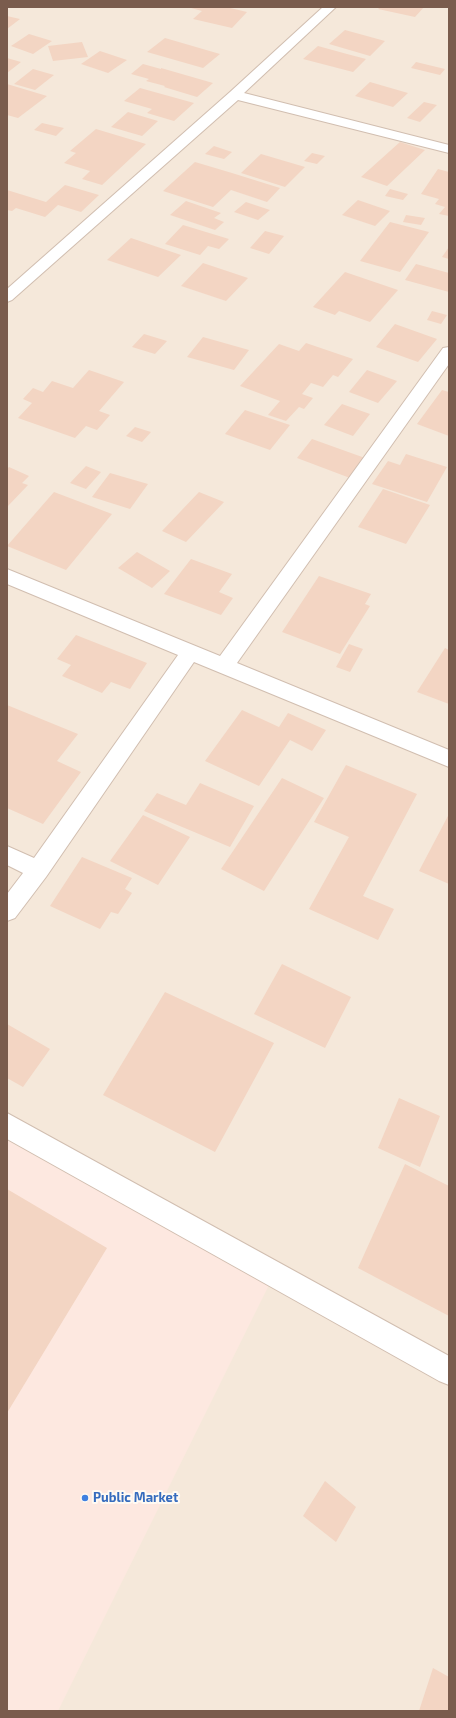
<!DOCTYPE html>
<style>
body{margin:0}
#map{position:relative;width:456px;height:1718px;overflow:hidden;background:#fdf6ec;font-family:"Exo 2",sans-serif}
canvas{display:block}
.frame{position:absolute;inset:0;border:8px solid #7a5c4d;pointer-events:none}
</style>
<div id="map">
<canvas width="456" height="1718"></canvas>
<div class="frame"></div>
</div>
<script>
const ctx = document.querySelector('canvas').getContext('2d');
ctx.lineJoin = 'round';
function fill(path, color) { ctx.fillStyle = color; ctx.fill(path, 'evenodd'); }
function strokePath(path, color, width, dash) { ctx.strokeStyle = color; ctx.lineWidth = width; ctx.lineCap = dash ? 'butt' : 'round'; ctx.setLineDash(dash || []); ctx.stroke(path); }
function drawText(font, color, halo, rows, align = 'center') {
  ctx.font = font + ' "Exo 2",sans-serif'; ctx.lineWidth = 4; ctx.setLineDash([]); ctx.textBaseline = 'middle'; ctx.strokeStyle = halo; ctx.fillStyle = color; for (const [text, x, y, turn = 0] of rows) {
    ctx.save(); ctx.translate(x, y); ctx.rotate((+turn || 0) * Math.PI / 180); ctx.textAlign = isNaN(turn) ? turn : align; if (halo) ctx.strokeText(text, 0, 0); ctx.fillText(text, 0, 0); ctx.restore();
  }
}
const residential = new Path2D(`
 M7 7H449V1711H7Z`);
const commercial = new Path2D(`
 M7 1140 269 1285 58 1711H7Z`);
const building = new Path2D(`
 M193 7H226L247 12 232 28 193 19 202 11 191 8Z
 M380 7H424L415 17 378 9Z
 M7 16 20 19 7 29Z
 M345 30 385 41 370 56 329 44Z
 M29 34 52 41 33 54 11 46Z
 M165 38 220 54 203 68 147 52Z
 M82 42 88 57 53 61 48 46Z
 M318 46 347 54 366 59 353 72 303 59Z
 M100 51 127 60 108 73 81 64Z
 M7 58 21 62 7 73Z
 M416 62 445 69 440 75 411 68Z
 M143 64 161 69V68L213 83 197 97 164 87 165 86 146 81 149 79 131 74Z
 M33 69 54 75 35 90 14 84Z
 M370 82 408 93 393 107 355 96Z
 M7 84 47 96 18 118 7 115Z
 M140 88 194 103 174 121 147 113 152 109 124 101Z
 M424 102 437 105 420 122 407 118Z
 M128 112 158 121 142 136 111 127Z
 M42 123 64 128 56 136 34 130Z
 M96 129 146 144 102 185 82 179 90 171 64 163 76 153 70 151Z
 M400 142 425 150 387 186 361 177Z
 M214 146 232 152 224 159 205 154Z
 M312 153 325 156 317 164 304 161Z
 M261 154 305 167 285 187 241 173Z
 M195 162 232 173 280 188 267 202 231 190 213 207 163 191Z
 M438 169 449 172V216L439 214 445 207 435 204 439 199 421 194Z
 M65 185 99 195 81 212 58 205 45 217 16 208 12 211 7 210V190L46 202Z
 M390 189 408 194 403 200 385 196Z
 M358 200 390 211 375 226 342 215Z
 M186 201 221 213 214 218 224 222 215 230 170 215Z
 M246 202 270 210 258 220 234 212Z
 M406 215 425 218 421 225 403 222Z
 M390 222 429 232 400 272 360 261Z
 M183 225 229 239 219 249 208 246 200 255 165 244Z
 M265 231 284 236 269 254 250 248Z
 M131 238 181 255 158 277 107 260Z
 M449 247V259L442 257Z
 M203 263 248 278 226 301 181 286Z
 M416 264 449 273V292L405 280Z
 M345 272 398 290 370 322 339 311 335 315 313 307Z
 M432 311 447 315 441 324 427 320Z
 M395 324 437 339 418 362 376 347Z
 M144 334 167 341 155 354 132 347Z
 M203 337 249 350 234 370 187 357Z
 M306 343 353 359 338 377 333 375 323 387 311 383 302 394 313 398 304 409 299 407 286 421 268 415 280 401 240 386 279 344 299 351Z
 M89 370 124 382 99 411 110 415 97 430 86 426 75 438 18 418 32 403 23 399 33 388 43 392 52 381 73 388Z
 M367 370 397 381 378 403 349 392Z
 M442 390 449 392V436L417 424Z
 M342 404 370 414 353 436 324 425Z
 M245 410 290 425 270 450 225 434Z
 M135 427 151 432 142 442 126 436Z
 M312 439 365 458 350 478 297 458Z
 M406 454 447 467 427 502 372 484 388 461 400 465Z
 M86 466 101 472 86 489 70 483Z
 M9 467 29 476 22 483 28 485 7 507V469Z
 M110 473 148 484 130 509 92 497Z
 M383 489 430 505 406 544 358 527Z
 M54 492 112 514 66 570 7 546Z
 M199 492 224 502 186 542 162 531Z
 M137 552 170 571 152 588 118 568Z
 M191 559 232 574 219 592 233 598 221 615 164 594Z
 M319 576 371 594 365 604 370 606 340 654 282 632Z
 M76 635 147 663 130 689 111 682 102 693 62 676 71 665 57 659Z
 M349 644 363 649 350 672 336 667Z
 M445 648 449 650V704L417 692Z
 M7 705 78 734 57 761 81 772 43 824 7 808Z
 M242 710 279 727 288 713 326 730 312 751 290 740 259 786 205 761Z
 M346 765 417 794 363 896 394 909 378 940 309 909 349 837 314 822Z
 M282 778 324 798 264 891 221 869Z
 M200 783 254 806 230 847 144 811 157 793 186 805Z
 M449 814V884L419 871Z
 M143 815 190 837 158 885 110 861Z
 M82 857 132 878 125 889 132 893 118 914 111 912 100 929 50 906Z
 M282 964 351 997 325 1048 254 1014Z
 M165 992 274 1043 215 1152 103 1095Z
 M7 1024 50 1049 23 1087 7 1078Z
 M399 1098 440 1116 420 1167 378 1148Z
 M405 1164 449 1186V1316L358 1268Z
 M7 1189 107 1248 7 1413Z
 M325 1481 356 1507 336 1542 303 1516Z
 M433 1668 449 1677V1711H419Z`);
const street = new Path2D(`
 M323 7H336L244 93 449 145V153L238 100 12 300 7 302V289L230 92Z
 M449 347V364L237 663 449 750V767L194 662 46 877 15 918 7 921V894L23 873 7 865V846L34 858 178 655 7 584V569L220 656 443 348Z
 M7 1113 449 1356V1385L439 1381 7 1139Z`);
const markers = [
 [85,1498,4,"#3f7fe0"]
];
const nearShopnames = [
 ["Public Market",93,1498]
];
fill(residential, '#f5e8da');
fill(commercial, '#fde8e0');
fill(building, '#f3d5c3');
strokePath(street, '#d1beb0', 2);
fill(street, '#fff');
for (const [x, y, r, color] of markers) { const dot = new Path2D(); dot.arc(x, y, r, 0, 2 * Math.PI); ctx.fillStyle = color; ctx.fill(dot); strokePath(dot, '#fffaf3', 1.5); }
drawText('bold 13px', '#366cbe', '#fffaf3', nearShopnames, 'left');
</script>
